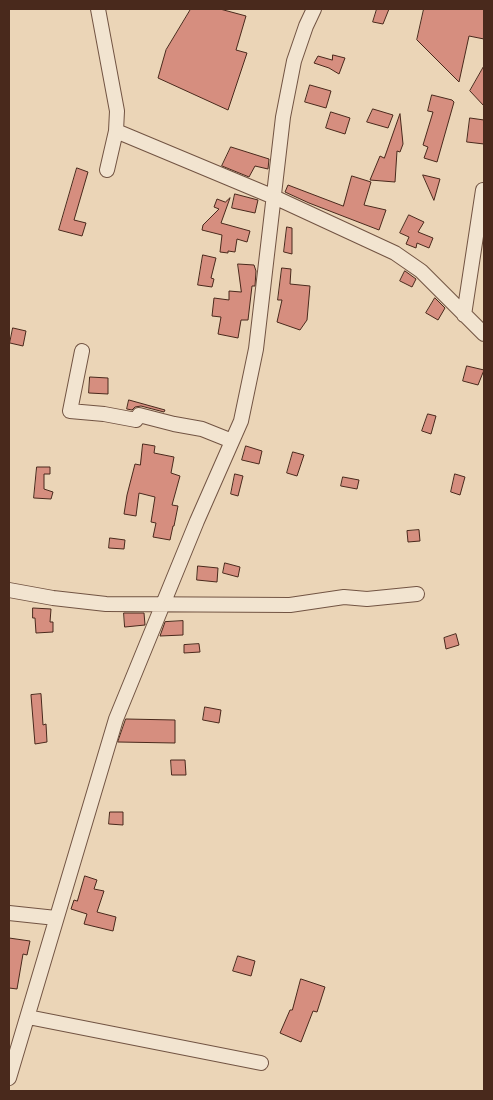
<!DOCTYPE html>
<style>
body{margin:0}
#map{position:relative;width:493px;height:1100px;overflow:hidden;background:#ebd5b7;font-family:"Old Standard TT",serif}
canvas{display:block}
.frame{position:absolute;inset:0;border:10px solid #49291c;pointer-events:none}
</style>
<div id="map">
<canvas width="493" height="1100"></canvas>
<div class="frame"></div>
</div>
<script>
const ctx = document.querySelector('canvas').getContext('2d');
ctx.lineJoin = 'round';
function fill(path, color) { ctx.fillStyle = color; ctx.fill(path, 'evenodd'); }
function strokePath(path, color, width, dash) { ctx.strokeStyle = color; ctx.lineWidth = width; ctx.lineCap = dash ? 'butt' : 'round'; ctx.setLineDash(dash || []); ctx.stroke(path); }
const building = new Path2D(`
 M191 9H220L246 16 236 50 247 53 228 110 158 78 166 50Z
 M377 9H389L383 24 373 22Z
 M424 9H484V39L469 36 459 82 417 40Z
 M333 55 345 58 339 74 329 68 314 63 318 56 332 60Z
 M484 66V106L470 91Z
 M310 85 331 91 326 108 305 102Z
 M432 95 452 100 454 102 437 162 424 158 428 147 423 145 433 112 428 111Z
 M373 109 393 115 388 128 367 122Z
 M331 112 350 118 345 134 326 128Z
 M400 114 403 144 400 152 397 151 395 182 370 180 380 156 384 158Z
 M470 118 484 120V144L467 142Z
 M231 147 269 159 268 169 255 166 249 177 222 166Z
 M77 168 88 172 74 220 86 223 82 236 59 230Z
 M423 175 440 179 434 200Z
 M352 176 371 182 364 205 386 210 379 230 309 203 285 192 288 185 343 206Z
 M235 194 258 200 255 213 232 208Z
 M230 198 221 223 250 231 247 242 237 239 235 252 228 251V253L220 252 222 235 202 230 203 225 219 209 214 207 217 199 225 202Z
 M409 215 424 222 418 232 433 238 429 248 417 243 416 248 406 244 409 237 400 233Z
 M287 227 292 228V254L284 252Z
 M203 255 216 258 211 278 214 279 212 287 198 285Z
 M238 264 254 265 256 271 255 286H252L248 320H241L238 338 218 334 221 317 212 316 214 298 229 300V291L241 292Z
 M282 268 291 269 290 284 310 286 307 320 300 330 277 322 282 300H278Z
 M405 271 416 279 412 287 400 281Z
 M435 298 445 308 438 320 426 313Z
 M13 328 26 331 23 346 10 343Z
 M467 366 484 370 478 385 463 381Z
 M90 377 108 378V394L89 393Z
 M129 400 165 410 164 412 141 406 135 407 132 410 127 409Z
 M428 414 436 416 431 434 422 431Z
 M143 444 155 446 154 453 174 457 171 473 180 476 172 505 178 506 174 526H173L170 540 153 537 156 523 151 522 155 497 139 493 136 516 124 514 127 495 135 464 140 465Z
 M246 446 262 451 259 464 242 460Z
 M293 452 304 455 297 476 287 473Z
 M37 467H50V474H44V489L53 492 51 499 34 498Z
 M235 474 243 476 238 496 231 494Z
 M455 474 465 477 460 495 451 492Z
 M343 477 359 480 357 489 341 486Z
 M419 530 420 541 408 542 407 531Z
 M110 538 125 540 124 549 109 548Z
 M225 563 240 567 238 577 223 573Z
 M198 566 218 568 217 582 197 580Z
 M33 608 51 609 50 622H53V632L36 633 35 618H33Z
 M124 613H144L145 625 125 627Z
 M183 621V635L160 636 165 622Z
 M456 634 459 645 446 649 444 638Z
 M199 644 200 652 184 653V645Z
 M41 694 43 725 46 724 47 742 35 744 31 695Z
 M205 707 221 710 219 723 203 720Z
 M126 719 175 720V743L118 742Z
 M171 760H185L186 775H172Z
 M110 812H123V825L109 824Z
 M85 876 97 880 94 889 104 891 97 912 116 917 113 931 84 924 87 914 71 909 74 900 77 901Z
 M9 938 30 941 27 955 23 954 17 989 9 988Z
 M238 956 255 961 251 976 233 971Z
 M301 979 325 987 317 1012 313 1011 301 1042 280 1033 290 1010H292Z`);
const minor = new Path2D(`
 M98 9 117 111 116 131 107 170
 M116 131 274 197 395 253 421 271 484 334
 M464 315 483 190
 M82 351 70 411 104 414 136 420 139 415 174 424 202 429 232 441
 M9 590 53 598 106 604 290 605 344 597 367 599 417 594
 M9 913 56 918
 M28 1017 261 1063
 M9 1078 116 719 197 521 241 421 256 349 283 117 294 61 306 26 314 9`);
fill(building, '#d68e7f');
strokePath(building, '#49291c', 1);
strokePath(minor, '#725443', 16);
strokePath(minor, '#f2e4d0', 14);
</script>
